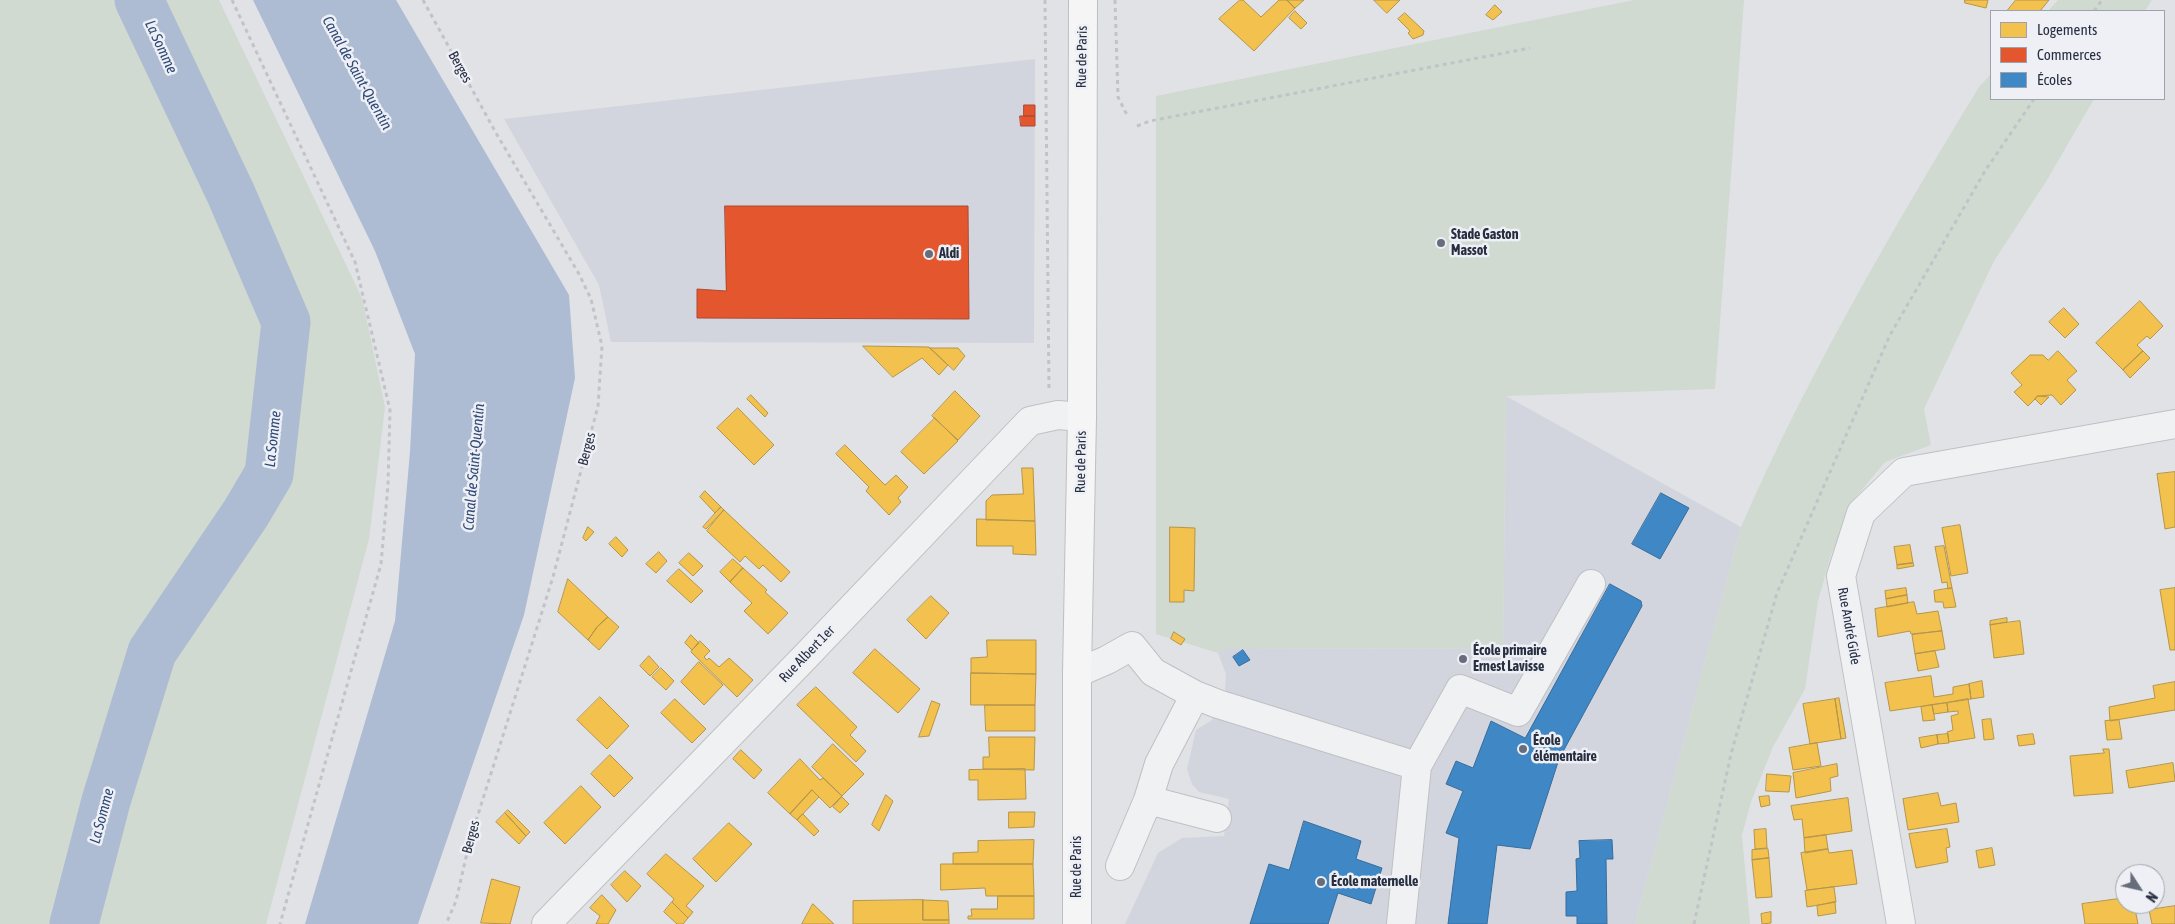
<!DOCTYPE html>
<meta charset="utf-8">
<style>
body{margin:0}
#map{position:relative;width:2175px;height:924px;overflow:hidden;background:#e1e2e6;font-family:"Asap Condensed",sans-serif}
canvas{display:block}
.legend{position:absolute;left:1990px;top:10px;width:175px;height:90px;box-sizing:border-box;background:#eef0f6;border:1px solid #9ea2ad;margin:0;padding:6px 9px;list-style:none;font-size:15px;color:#262e40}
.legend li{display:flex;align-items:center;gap:10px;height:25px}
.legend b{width:25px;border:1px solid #9ea2ad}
.north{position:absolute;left:2115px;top:864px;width:50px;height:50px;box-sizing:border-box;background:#eef0f6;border:1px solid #9ea2ad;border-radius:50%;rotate:125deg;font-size:14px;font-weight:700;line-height:20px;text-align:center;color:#262e40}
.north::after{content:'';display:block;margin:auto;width:18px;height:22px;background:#676d7a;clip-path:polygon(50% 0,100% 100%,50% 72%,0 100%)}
</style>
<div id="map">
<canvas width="2175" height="924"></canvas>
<ul class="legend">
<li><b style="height:14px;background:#f2c14e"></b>Logements</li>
<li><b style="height:14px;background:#e4572e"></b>Commerces</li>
<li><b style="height:14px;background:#3f88c5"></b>Écoles</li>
</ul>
<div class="north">N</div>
</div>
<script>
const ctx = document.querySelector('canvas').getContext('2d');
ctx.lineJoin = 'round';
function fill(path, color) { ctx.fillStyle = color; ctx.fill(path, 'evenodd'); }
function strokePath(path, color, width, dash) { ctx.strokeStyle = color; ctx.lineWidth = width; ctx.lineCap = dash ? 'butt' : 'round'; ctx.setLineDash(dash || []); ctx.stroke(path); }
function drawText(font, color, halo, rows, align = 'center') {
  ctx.font = font + ' "Asap Condensed",sans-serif'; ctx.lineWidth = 5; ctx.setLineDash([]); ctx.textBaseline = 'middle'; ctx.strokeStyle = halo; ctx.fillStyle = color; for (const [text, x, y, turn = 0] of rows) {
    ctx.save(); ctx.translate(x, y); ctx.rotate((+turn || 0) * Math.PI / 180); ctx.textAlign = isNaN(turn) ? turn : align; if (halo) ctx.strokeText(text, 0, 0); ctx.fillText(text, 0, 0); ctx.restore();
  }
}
const built = new Path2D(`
 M1035 59 1034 343 611 342 599 285 504 119Z
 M1506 396 1741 527 1635 924H1125L1158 853 1182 838 1224 836 1229 799 1199 792 1192 784 1187 769 1196 730 1212 720 1225 692 1226 674 1218 653 1225 648 1503 649Z`);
const green = new Path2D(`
 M0 0H219L362 298 385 407 369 539 266 924H0Z
 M1634 0H1744L1715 389 1506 396 1503 649 1226 648 1218 653 1156 634V96Z
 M2058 0H2152L2145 11H2048Z
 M1991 74V99H2094L2047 180 1994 261 1924 409 1931 445 1885 462 1856 497 1831 555 1818 601 1805 689 1773 747 1751 802 1742 835 1750 924H1635L1741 527C1808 374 1892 230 1979 87Z`);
const water = new Path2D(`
 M253 0H396L569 295 575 378 524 615 418 924H305L395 621 410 452 415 354 375 251Z`);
const homes = new Path2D(`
 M1240 0H1243L1261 17 1279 0H1287L1295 8 1254 51 1219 19Z
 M1287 0H1304L1295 8Z
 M1374 0H1400L1387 13Z
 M1965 0H1988L1986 8 1965 3Z
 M2016 0H2049L2040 11H2007Z
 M1495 5 1502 12 1493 20 1486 15Z
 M1295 11 1307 23 1301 29 1289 18Z
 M1405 13 1424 31 1423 35 1413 39 1408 33 1410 31 1398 19Z
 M2140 301 2163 326 2150 339 2147 336 2137 345 2143 351 2123 370 2096 343Z
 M2064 308 2079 324 2065 338 2049 322Z
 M863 346 929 347 948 365 939 375 922 358 893 377Z
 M930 348H958L965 356 954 370Z
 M2058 351 2077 371 2067 380 2076 390 2061 405 2052 395 2038 396 2028 406 2014 392 2022 385 2011 373 2030 355H2043L2048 360Z
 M2143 351 2150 358 2130 378 2123 370Z
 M955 391 980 416 958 440 932 416Z
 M751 395 768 413 765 417 747 399Z
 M2038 396 2049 397 2041 405 2035 399Z
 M738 408 774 445 754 465 717 428Z
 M935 418 958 441 924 474 901 452Z
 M845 445 885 485 896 475 908 487 898 498 901 502 889 515 866 491 869 487 836 454Z
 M1022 468H1033L1035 521 986 520V501L992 495 1023 494Z
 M2175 472V527L2165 529 2157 474Z
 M705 491 721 507 715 513 700 497Z
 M721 507 724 510 706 529 703 527Z
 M724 510 790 572 781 582 763 565 759 569 745 556 740 562 707 531Z
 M977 519 1035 521 1036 555 1013 554V546H977Z
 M1960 525 1968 573 1951 576 1942 528Z
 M588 527 594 532 586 541 583 538Z
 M1170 527 1195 528 1194 591 1184 590V602H1170Z
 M616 537 628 550 622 557 609 544Z
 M1910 545 1913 563 1897 565 1894 547Z
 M1944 546 1952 588 1948 589 1947 582 1942 583 1935 547Z
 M659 552 667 561 656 573 646 564Z
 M689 553 703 566 693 576 679 563Z
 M733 559 743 568 730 582 720 572Z
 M1913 563 1914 566 1897 569V565Z
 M743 568 767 590 765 592 788 613 768 634 744 611 752 603 730 582Z
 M679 569 703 591 691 603 667 581Z
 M568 579 608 617 597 627 588 640 558 612Z
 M1906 588 1907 595 1886 599 1885 591Z
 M1952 588 1956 607 1944 608 1943 602H1935L1934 591Z
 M2175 588V650H2170L2160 590Z
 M1907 595 1908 603 1887 607 1886 599Z
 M931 596 949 613 926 639 907 620Z
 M1914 602 1917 614 1938 611 1942 631 1911 634 1910 631 1878 637 1875 609Z
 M608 617 619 627 599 650 588 640 597 627Z
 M2007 618V622L1990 625V621Z
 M2020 621 2024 654 1994 658 1990 625Z
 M1942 631 1945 649 1915 654 1912 635Z
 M1174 632 1185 639 1181 645 1171 639Z
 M691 635 699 643 692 650 685 643Z
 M987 640H1036V674L971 673V658L987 657Z
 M700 641 710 651 704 657 707 660 709 658 719 667 729 658 753 680 737 697 691 652Z
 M875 649 920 689 898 713 853 673Z
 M1935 651 1939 667 1918 671 1915 654Z
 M649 656 659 667 650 676 640 666Z
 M699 662 723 685 704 705 681 682Z
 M661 668 674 681 666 690 652 677Z
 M971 673 1036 674 1035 705H971Z
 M1931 676 1934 697 1953 694V687L1969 684 1971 699 1890 711 1885 683Z
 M1982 681 1984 697 1971 699 1969 684Z
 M2175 682V710L2110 721 2109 707 2155 698 2153 686Z
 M816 687 857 727 850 735 866 751 856 762 797 705Z
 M600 697 629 726 607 749 577 720Z
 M1839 698 1846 738 1841 739 1835 699Z
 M675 699 706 729 692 743 661 713Z
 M1835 699 1841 739 1810 744 1803 704Z
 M1968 699 1975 738 1949 742 1947 732 1953 730 1951 716 1958 714V711L1948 712 1947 703Z
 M932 701 940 704 929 736 919 737Z
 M1947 703 1948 712 1934 714 1932 705Z
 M985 705H1035V731H986Z
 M1932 705 1935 720 1923 721 1921 707Z
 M1991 719 1994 739 1984 740 1982 720Z
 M2119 720 2122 739 2107 740 2105 721Z
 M1948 734 1949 743 1938 744 1937 735Z
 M2033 734 2035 744 2019 746 2017 736Z
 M1937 735 1938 744 1921 748 1919 738Z
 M989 737H1035L1034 770 983 769V757H989Z
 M1817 743 1821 766 1793 770 1789 748Z
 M833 744 864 774 842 796 812 767Z
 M2103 749H2109L2113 793 2074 796 2070 756 2104 753Z
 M741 750 762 770 754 779 733 759Z
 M610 755 633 778 614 797 591 774Z
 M800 759 820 780 823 778 842 796 830 808 812 790 790 814 768 793Z
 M2173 763 2175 781 2129 788 2126 771Z
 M1837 764 1838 776 1830 778 1831 791 1796 798 1793 773Z
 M1025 769 1026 799 978 800V780H969V770Z
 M1767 774 1791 776 1789 792 1766 791Z
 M581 786 601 807 565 844 544 823Z
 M812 790 819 797 797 820 790 814Z
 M1938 793 1941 806 1956 803 1959 822 1908 830 1903 799Z
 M886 795 893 801 879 831 872 825Z
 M1769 796 1770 805 1761 807 1759 797Z
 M842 797 849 804 840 813 833 807Z
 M1848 798 1852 831 1804 838 1802 819 1794 820 1791 806Z
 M508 810 530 832 526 836 505 813Z
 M1009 812H1035L1034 827 1009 828Z
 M505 813 526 836 519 844 496 822Z
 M803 814 819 831 814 836 797 820Z
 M729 823 752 844 716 882 693 859Z
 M1766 829 1767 848 1755 849 1754 830Z
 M1947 829 1950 847 1946 848 1948 862 1916 868 1909 834Z
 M1826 835 1828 849 1805 853 1804 838Z
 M1034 840 1033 864H953V853L978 852V841Z
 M1992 848 1995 865 1979 868 1976 851Z
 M1768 849 1769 858 1752 860V850Z
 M1828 849 1829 853 1852 850 1857 884 1807 890 1801 853Z
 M666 854 704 886 686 906 693 912 688 918 672 902 674 899 647 874Z
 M1769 858 1772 897 1756 898 1752 860Z
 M941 864H1033L1034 896H986L985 888 941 890Z
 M625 871 641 886 627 902 611 885Z
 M492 879 520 887 510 924 481 923Z
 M1834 887 1836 902 1807 907 1805 891Z
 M602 895 616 910 608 924H596L600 916 590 908Z
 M998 896H1034V919H968V916H972L971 909H997Z
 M2123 898H2125V904H2134L2138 924H2085L2082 904Z
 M923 900 948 901 949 920H923Z
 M923 900V920H949V924H853V901Z
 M672 902 688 918 683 924H677L664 912Z
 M1835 902 1836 913 1818 916 1817 906Z
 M813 904 834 924H802Z
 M2175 906V924H2152L2149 910Z
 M1771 912V923L1762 924 1761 914Z`);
const shops = new Path2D(`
 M1024 105H1035V116H1024Z
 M1020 116H1035V126H1021Z
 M725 206H968L969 319 697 318V289L726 291Z`);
const schools = new Path2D(`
 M1661 493 1689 508 1660 559 1632 544Z
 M1610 584 1641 601 1642 606 1559 759 1530 849 1497 845 1487 924H1448L1459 838 1446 833 1463 791 1446 784 1456 761 1473 768 1491 721 1525 738Z
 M1243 650 1250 660 1239 666 1233 657Z
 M1304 821 1361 841 1356 859 1382 868 1371 904 1338 893 1328 924H1250L1269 864 1289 870Z
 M1612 840 1613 859H1606L1607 924H1577V916H1566V892L1577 891 1576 859 1580 858 1579 841Z`);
const river = new Path2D(`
 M74 924 106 801 152 652 246 513 269 474 286 322 231 194 139 0`);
const path = new Path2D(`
 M232 0 355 262 390 410 388 485 381 564 280 924
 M423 0 496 133 579 274 591 299 602 346 598 406 553 577 470 840 456 901 446 924
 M1045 0 1049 389
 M1115 0 1118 97 1128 117
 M2094 11 2102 0
 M1137 126 1150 121 1530 48
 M1694 924 1731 754 1777 593 1890 335 1985 171 2034 99`);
const minor = new Path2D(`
 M1077 673 1107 660 1132 646 1153 672 1195 695 1159 764 1148 800 1120 866
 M1195 695 1218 704 1417 766 1401 924
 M1417 766 1460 689 1518 712 1591 584
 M1148 800 1217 818
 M546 924 806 656 1030 421 1058 415 1082 417
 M1901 924 1841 576 1861 513 1904 472 2175 424`);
const major = new Path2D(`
 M1077 924V673L1082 417 1083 0`);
const markers = [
 [1441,243,5,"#676d7a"],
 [929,254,5,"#676d7a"],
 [1463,659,5,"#676d7a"],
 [1523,749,5,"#676d7a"],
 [1321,882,5,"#676d7a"]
];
const streetNames = [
 ["Rue de Paris",1082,57,-89],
 ["Berges",460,67,61],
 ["Berges",587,449,-75],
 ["Rue de Paris",1081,462,-89],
 ["Rue André Gide",1849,626,80],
 ["Rue Albert 1er",807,654,-46],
 ["Berges",471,837,-75],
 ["Rue de Paris",1077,867,-90]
];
const poiNames = [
 ["Stade Gaston",1451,235],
 ["Massot",1451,251],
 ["Aldi",939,254],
 ["École primaire",1473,651],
 ["Ernest Lavisse",1473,667],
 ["École",1533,741],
 ["élémentaire",1533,757],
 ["École maternelle",1331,882]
];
const waterNames = [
 ["La Somme",161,47,65],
 ["Canal de Saint-Quentin",357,73,61],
 ["La Somme",273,439,-84],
 ["Canal de Saint-Quentin",474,467,-85],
 ["La Somme",102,816,-75]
];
fill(built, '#d2d5dd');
fill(green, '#d0dad1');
fill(water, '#adbcd3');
fill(homes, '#f2c14e');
strokePath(homes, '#b5954a', 1);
fill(shops, '#e4572e');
strokePath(shops, '#ab4b33', 1);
fill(schools, '#3f88c5');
strokePath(schools, '#386d9d', 1);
strokePath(river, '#adbcd3', 49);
strokePath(minor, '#bfc0c4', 30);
strokePath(major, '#bdbfc4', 30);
strokePath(path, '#c2c3c8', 3, [4, 4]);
strokePath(minor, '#f0f1f3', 28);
strokePath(major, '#f5f5f6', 28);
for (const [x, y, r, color] of markers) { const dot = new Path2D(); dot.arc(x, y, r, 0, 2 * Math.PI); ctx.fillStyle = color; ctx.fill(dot); strokePath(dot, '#eef0f6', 2); }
drawText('14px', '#262e40', '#eef0f6', streetNames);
drawText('bold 14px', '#262e40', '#eef0f6', poiNames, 'left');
drawText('italic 15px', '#2e4976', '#eef0f6', waterNames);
</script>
